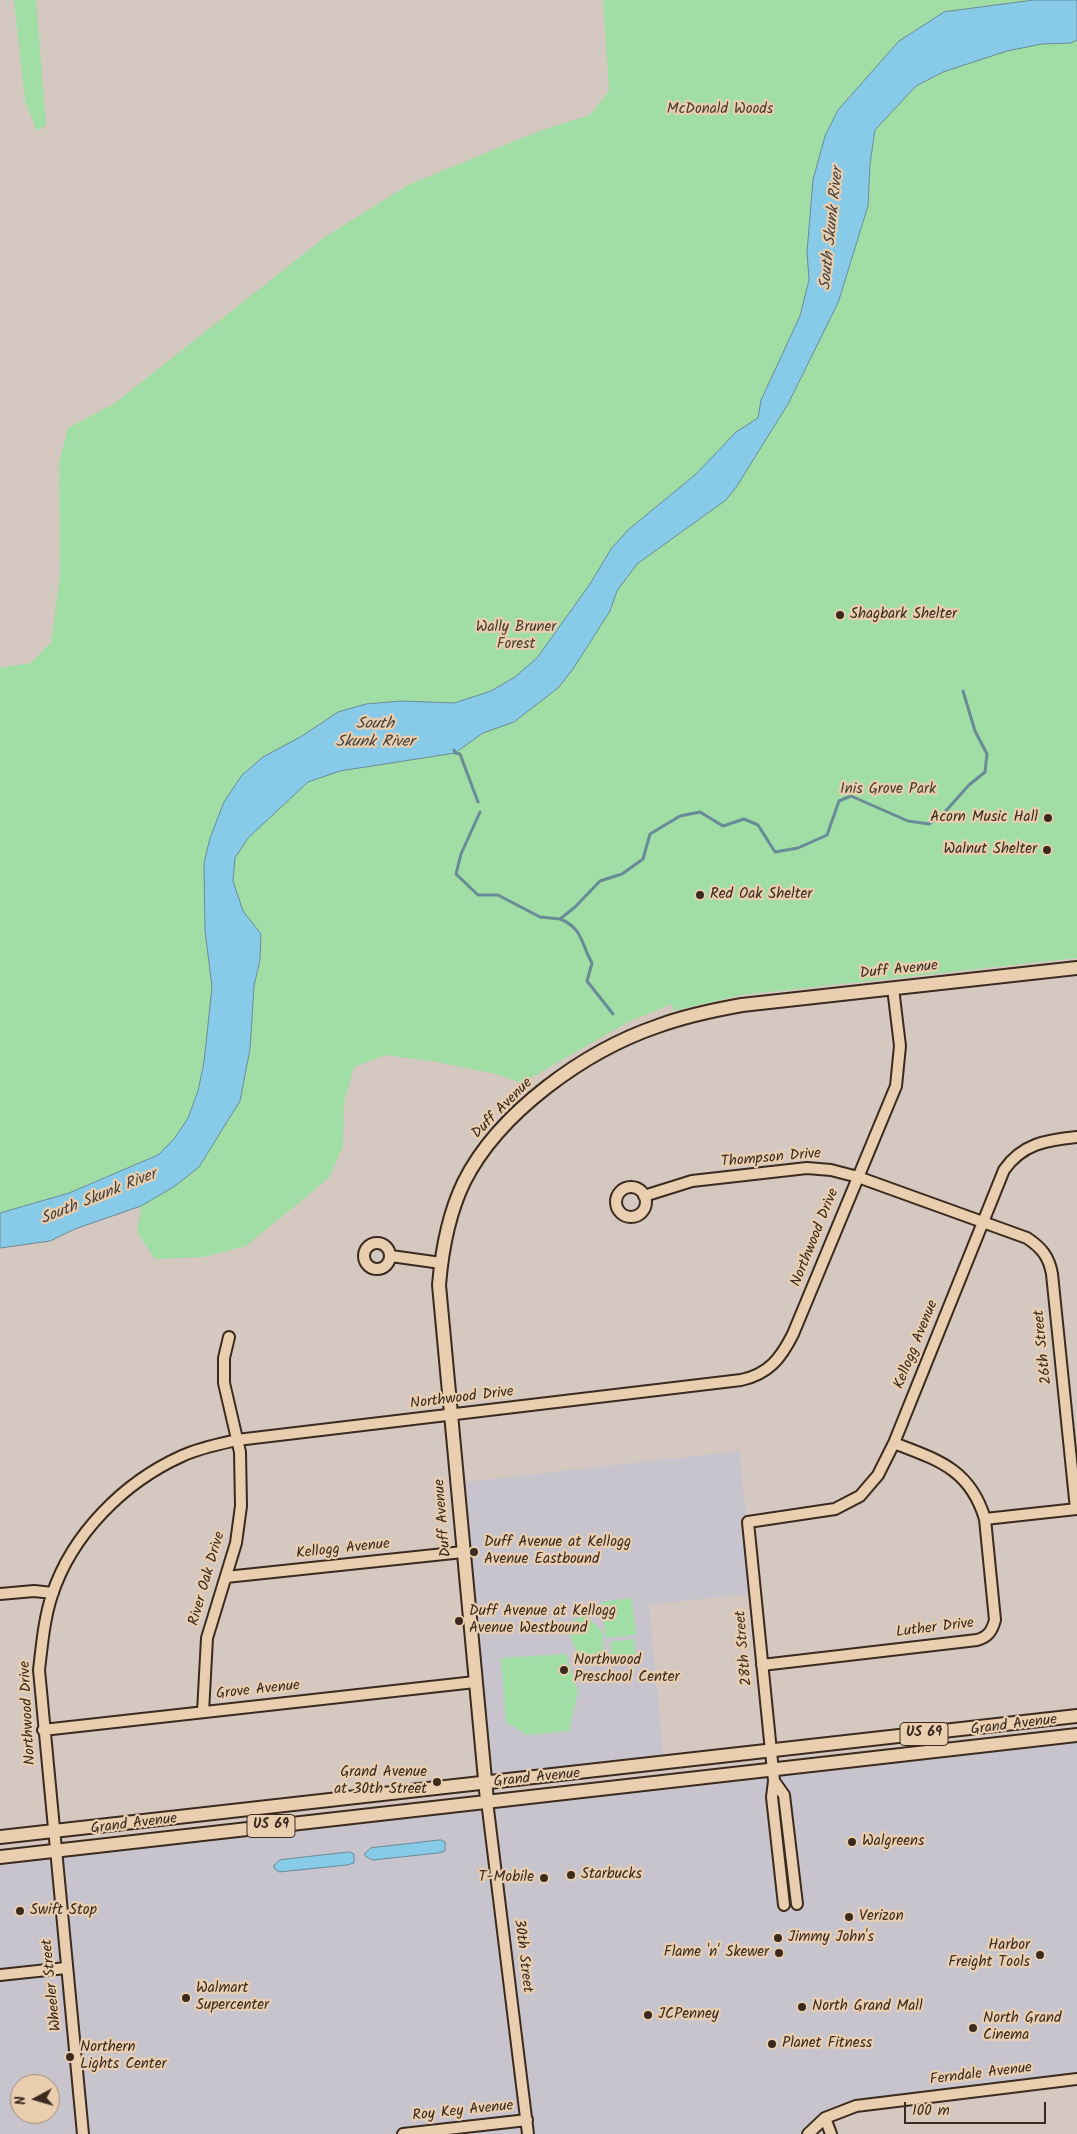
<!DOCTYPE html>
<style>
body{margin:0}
#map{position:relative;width:1077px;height:2134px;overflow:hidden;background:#d5c8c1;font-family:Kalam,sans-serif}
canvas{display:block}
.north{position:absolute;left:10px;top:2074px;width:50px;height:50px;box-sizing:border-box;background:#e9ceb0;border:1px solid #a38c76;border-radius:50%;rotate:264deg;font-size:14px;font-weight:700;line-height:20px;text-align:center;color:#3b2a1e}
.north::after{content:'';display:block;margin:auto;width:18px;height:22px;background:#3b2a1e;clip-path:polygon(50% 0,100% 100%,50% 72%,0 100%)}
.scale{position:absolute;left:904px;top:2102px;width:142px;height:22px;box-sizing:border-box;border:2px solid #3b2a1e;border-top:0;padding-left:6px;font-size:15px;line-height:18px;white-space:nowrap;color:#3b2a1e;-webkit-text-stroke:4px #e9ceb0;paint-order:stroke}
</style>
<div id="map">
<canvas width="1077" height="2134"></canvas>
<div class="north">N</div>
<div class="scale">100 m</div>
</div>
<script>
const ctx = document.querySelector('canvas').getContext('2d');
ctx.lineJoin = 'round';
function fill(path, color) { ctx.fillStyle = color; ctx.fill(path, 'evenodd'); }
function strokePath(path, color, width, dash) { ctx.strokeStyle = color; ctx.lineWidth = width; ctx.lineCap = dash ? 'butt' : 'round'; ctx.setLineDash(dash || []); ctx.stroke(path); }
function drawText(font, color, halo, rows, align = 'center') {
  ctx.font = font + ' Kalam,sans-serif'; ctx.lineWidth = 4.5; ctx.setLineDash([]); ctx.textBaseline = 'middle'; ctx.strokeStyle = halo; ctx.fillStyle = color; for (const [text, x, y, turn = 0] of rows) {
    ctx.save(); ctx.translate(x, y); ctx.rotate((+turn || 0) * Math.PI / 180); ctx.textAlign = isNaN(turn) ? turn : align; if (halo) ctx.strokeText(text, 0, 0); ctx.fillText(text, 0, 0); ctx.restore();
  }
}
const built = new Path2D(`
 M739 1451 755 1593 649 1605 664 1764 484 1783 457 1483Z
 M1077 1738V2076L876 2099 805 2134H0V1863ZM20 2084H50V2114H20Z`);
const green = new Path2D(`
 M14 0H36L46 125 37 131 25 101Z
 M603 0H1034L944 12 809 217V280L800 316 762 400 758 418 736 432 696 474 628 530 611 549 590 584 537 658 515 677 491 691 454 703 401 701 366 704 338 712 302 736 263 757 204 863 205 931 212 987 204 1062 198 1091 188 1118 174 1139 158 1155 69 1193 0 1213V668L31 663 51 642 60 575 59 462 68 428 115 403 325 237 408 185 539 131 590 115 609 91Z
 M1077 40V958L742 995 673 1011 672 1004 630 1021 522 1083 496 1074 437 1062 386 1055 354 1067 344 1103 343 1146 329 1178 246 1246 204 1257 155 1259 137 1232 141 1206 175 1186 199 1167 240 1101 250 1049 254 986 260 960 261 934 243 911 233 881 235 858 248 838 308 782 340 771 455 753 483 733 514 722 558 688 573 669 610 611 617 591 637 564 726 500 737 486 788 404 838 303 868 206 870 164 875 130 916 86 943 72 1007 51 1042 44 1071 43Z
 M632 1598 636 1635 606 1638 601 1602Z
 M585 1615 603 1632V1650L598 1656C577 1661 571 1644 569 1626L574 1620Z
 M634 1639 636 1657 617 1664 612 1660 610 1642Z
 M566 1654 578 1692 569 1731 527 1735 506 1722 501 1658Z`);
const water = new Path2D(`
 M1034 0H1077V40L1071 43 1042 44 1007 51 943 72 916 86 875 130 870 164 868 206 838 303 788 404 737 486 726 500 637 564 617 591 610 611 573 669 558 688 514 722 483 733 455 753 340 771 308 782 248 838 235 858 233 881 243 911 261 934 260 960 254 986 250 1049 240 1101 199 1167 175 1186 141 1206 75 1229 50 1241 0 1248V1213L69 1193 158 1155 174 1139 188 1118 198 1091 204 1062 212 987 205 931 204 863 210 838 224 802 242 775 263 757 302 736 338 712 366 704 401 701 454 703 491 691 515 677 537 658 590 584 611 549 628 530 696 474 736 432 758 418 761 400 800 316 809 280 807 252 813 180 825 136 838 110 899 41 944 12Z
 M441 1840 445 1842V1851L438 1853 373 1860 365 1856V1853L371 1848Z
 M350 1852 354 1854V1863L347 1865 279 1872 274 1868V1865L280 1860Z`);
const stream = new Path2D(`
 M454 750 455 753 460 754 478 802
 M480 812 461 854 456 874 478 895H498L540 917 560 919 575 907 600 881 622 874 643 859 650 834 680 816 700 812 723 826 744 819 758 825 775 852 798 848 827 835 839 801 851 796 908 821 929 824 943 814 969 785 985 772 987 754 975 731 963 691
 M560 919C583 928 581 944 592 963L587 981 613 1014`);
const minor = new Path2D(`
 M616 1202a15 15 0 1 1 30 0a15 15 0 1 1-30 0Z
 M644 1196 692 1181 807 1168 831 1170 858 1177 1027 1238C1042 1248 1049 1257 1052 1274L1076 1509
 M364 1256a13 13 0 1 1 26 0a13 13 0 1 1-26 0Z
 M391 1256 441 1263
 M985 1519 1077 1509
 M226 1577 463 1552
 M0 1594 34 1591 53 1593
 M762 1665 977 1640C988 1637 992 1631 995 1620L985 1519C970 1469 938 1460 894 1443
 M203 1712 207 1638 236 1543 241 1506 240 1452 224 1383V1358L229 1337
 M43 1730 475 1682
 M774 1781 784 1795 797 1904
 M487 1801 528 2134
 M784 1905 772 1797 774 1781 748 1522 835 1509 860 1496 878 1475 894 1443 1004 1170C1022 1144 1046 1140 1077 1137
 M0 1975 66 1968
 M825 2118 831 2134
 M83 2134 39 1670C42 1645 44 1619 52 1595 72 1534 124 1482 182 1456 199 1448 219 1444 237 1440L741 1380C769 1374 781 1358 793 1334L896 1086 900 1046 893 988
 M403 2134 527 2120
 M808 2134 825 2118 856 2106 1077 2079`);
const major = new Path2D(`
 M487 1801 439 1285C442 1249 448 1215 464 1182 499 1112 585 1051 658 1026 685 1016 714 1010 742 1005L1077 968
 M0 1837 1077 1716
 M0 1857 1077 1735`);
const markers = [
 [840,615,5,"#3b2a1e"],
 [1048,818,5,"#3b2a1e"],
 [1047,850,5,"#3b2a1e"],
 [700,895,5,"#3b2a1e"],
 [474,1552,5,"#3b2a1e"],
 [459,1621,5,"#3b2a1e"],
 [564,1670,5,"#3b2a1e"],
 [437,1782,5,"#3b2a1e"],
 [852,1842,5,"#3b2a1e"],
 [571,1875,5,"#3b2a1e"],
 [544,1878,5,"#3b2a1e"],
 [20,1911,5,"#3b2a1e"],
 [849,1917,5,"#3b2a1e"],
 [778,1938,5,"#3b2a1e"],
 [779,1953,5,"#3b2a1e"],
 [1040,1955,5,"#3b2a1e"],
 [186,1998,5,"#3b2a1e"],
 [802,2007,5,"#3b2a1e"],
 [648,2015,5,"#3b2a1e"],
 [973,2028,5,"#3b2a1e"],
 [772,2044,5,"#3b2a1e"],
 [70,2057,5,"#3b2a1e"]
];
const shields = [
 [924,1734,48],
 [271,1826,48]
];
const shieldNames = [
 ["US 69",924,1734],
 ["US 69",271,1826]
];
const parkNames = [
 ["McDonald Woods",720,110],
 ["Wally Bruner",516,628],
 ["Forest",516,645],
 ["Inis Grove Park",888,790]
];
const poiNames = [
 ["Shagbark Shelter",850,615],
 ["Acorn Music Hall",1038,818,"right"],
 ["Walnut Shelter",1037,850,"right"],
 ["Red Oak Shelter",710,895],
 ["Duff Avenue at Kellogg",484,1543],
 ["Avenue Eastbound",484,1560],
 ["Duff Avenue at Kellogg",469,1612],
 ["Avenue Westbound",469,1629],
 ["Northwood",574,1661],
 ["Preschool Center",574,1678],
 ["Grand Avenue",427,1773,"right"],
 ["at 30th Street",427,1790,"right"],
 ["Walgreens",862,1842],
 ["Starbucks",581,1875],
 ["T-Mobile",534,1878,"right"],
 ["Swift Stop",30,1911],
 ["Verizon",859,1917],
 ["Jimmy John's",788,1938],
 ["Harbor",1030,1946,"right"],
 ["Freight Tools",1030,1963,"right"],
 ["Flame 'n' Skewer",769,1953,"right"],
 ["Walmart",196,1989],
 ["Supercenter",196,2006],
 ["North Grand Mall",812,2007],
 ["JCPenney",658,2015],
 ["North Grand",983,2019],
 ["Cinema",983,2036],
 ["Planet Fitness",782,2044],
 ["Northern",80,2048],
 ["Lights Center",80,2065]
];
const streetNames = [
 ["Duff Avenue",899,971,-6],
 ["Duff Avenue",503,1109,-45],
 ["Thompson Drive",771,1159,-5],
 ["Northwood Drive",816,1238,-68],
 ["Kellogg Avenue",917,1345,-68],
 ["26th Street",1044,1347,-96],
 ["Northwood Drive",462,1399,-7],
 ["Duff Avenue",444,1518,-95],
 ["Kellogg Avenue",343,1550,-6],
 ["River Oak Drive",208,1579,-74],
 ["Luther Drive",935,1629,-7],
 ["28th Street",745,1648,-95],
 ["Grove Avenue",258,1691,-6],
 ["Northwood Drive",29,1713,-93],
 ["Grand Avenue",1014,1726,-7],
 ["Grand Avenue",537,1779,-6],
 ["Grand Avenue",134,1825,-7],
 ["30th Street",522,1956,83],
 ["Wheeler Street",53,1985,-96],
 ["Ferndale Avenue",981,2075,-7],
 ["Roy Key Avenue",463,2112,-6]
];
const waterNames = [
 ["South Skunk River",833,229,-84],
 ["South",375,725],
 ["Skunk River",375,743],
 ["South Skunk River",99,1198,-22]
];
fill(built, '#c7c4cd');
fill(green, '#a1dea5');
fill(water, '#87cbe8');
strokePath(water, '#698b97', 1);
strokePath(stream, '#698b97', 3);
strokePath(minor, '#3b2a1e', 14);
strokePath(major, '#3b2a1e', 16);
strokePath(minor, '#e9ceb0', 10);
strokePath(major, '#e9ceb0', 12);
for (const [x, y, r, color] of markers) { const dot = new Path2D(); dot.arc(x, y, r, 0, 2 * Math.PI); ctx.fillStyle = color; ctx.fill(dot); strokePath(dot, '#e9ceb0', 2); }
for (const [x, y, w] of shields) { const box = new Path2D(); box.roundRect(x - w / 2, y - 11.5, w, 23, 4); ctx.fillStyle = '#e9ceb0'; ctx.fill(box); strokePath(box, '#3b2a1e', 1); }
drawText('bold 14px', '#3b2a1e', null, shieldNames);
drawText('15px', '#453c2c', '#e9ceb0', parkNames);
drawText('15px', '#3b2a1e', '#e9ceb0', poiNames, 'left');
drawText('15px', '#3b2a1e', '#e9ceb0', streetNames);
drawText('italic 16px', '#46423c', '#e9ceb0', waterNames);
</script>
